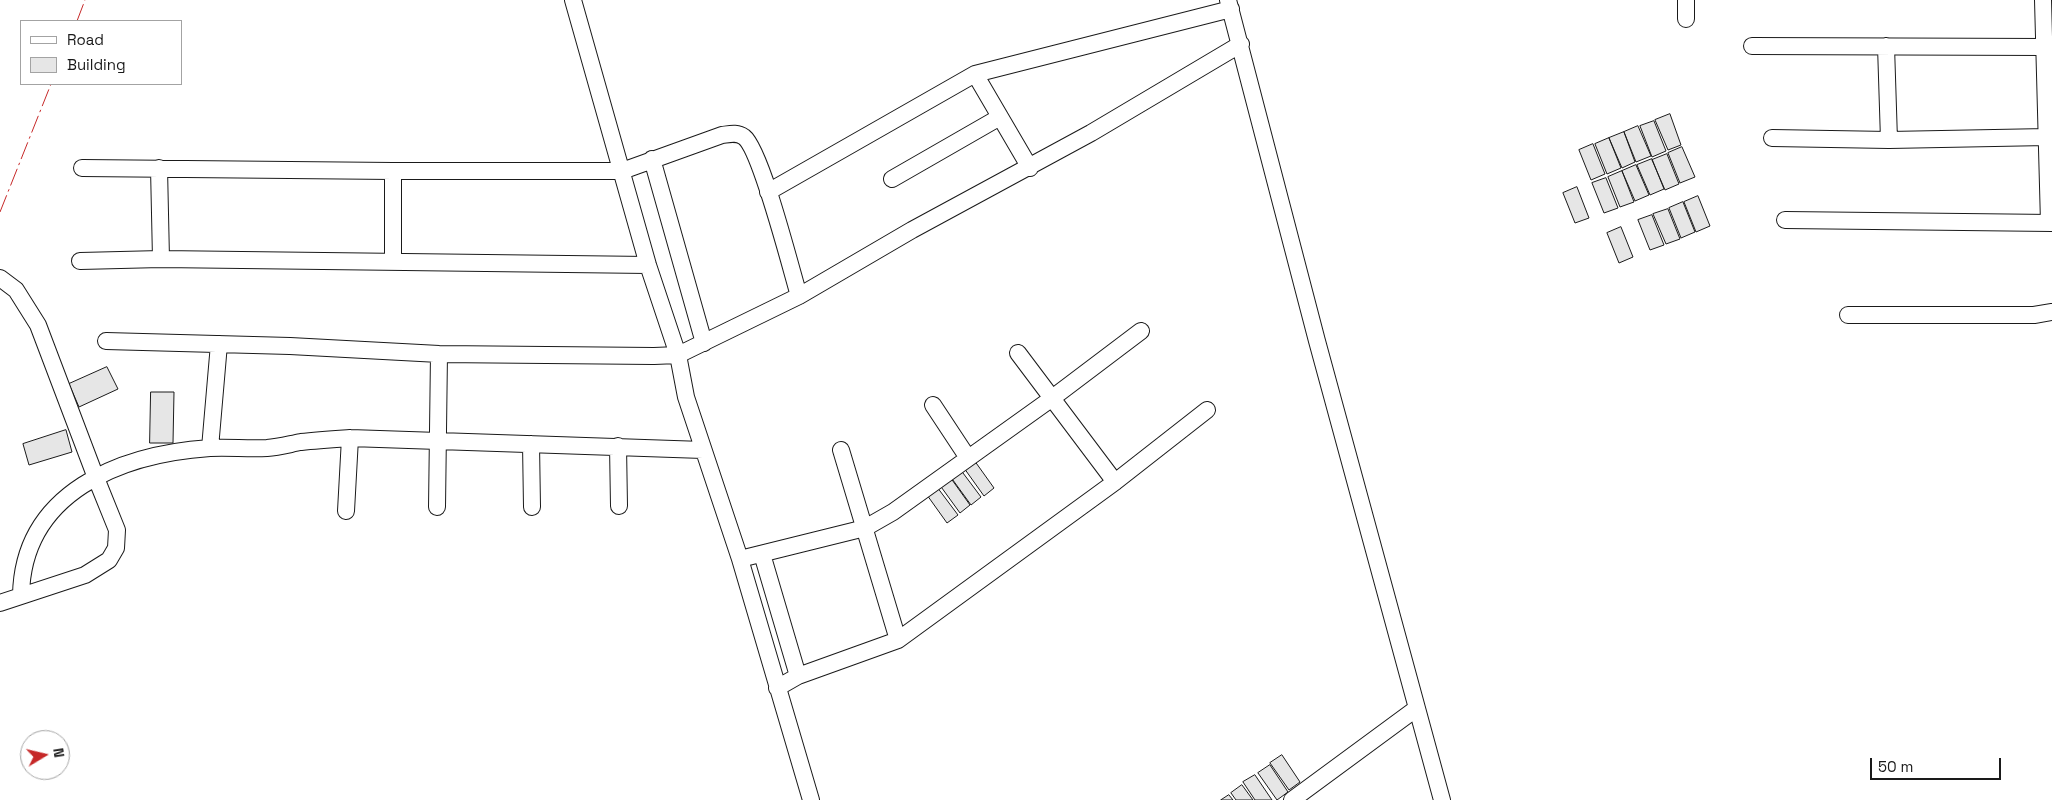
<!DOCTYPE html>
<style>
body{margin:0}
#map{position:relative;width:2052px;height:800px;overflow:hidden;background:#fff;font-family:"Space Grotesk",sans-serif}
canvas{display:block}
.legend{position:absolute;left:20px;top:20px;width:162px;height:65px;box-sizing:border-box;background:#fff;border:1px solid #a3a3a3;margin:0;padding:6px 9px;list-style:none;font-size:15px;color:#1a1a1a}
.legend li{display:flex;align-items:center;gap:10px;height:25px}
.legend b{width:25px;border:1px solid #a3a3a3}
.north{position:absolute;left:20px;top:730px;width:50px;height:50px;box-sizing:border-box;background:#fff;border:1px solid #a3a3a3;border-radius:50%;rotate:81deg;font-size:14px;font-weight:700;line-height:20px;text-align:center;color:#1a1a1a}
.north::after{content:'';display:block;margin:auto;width:18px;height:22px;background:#c62828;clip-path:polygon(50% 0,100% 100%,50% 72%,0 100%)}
.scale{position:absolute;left:1870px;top:758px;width:131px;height:22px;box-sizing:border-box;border:2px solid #1a1a1a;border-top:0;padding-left:6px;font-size:15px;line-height:18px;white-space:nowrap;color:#1a1a1a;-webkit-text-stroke:4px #fff;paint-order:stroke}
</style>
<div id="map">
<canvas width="2052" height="800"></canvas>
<ul class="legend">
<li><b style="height:6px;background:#fff"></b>Road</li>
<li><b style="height:14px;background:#e6e6e6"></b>Building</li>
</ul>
<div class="north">N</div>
<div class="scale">50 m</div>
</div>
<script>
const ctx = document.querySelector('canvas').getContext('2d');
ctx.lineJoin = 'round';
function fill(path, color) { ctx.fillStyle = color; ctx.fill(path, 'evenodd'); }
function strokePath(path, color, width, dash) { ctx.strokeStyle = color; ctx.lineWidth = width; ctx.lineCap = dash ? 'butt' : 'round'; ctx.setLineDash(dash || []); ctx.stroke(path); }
const building = new Path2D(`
 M1670 114 1681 145 1668 150 1655 120Z
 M1654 121 1666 151 1652 157 1640 126Z
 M1638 126 1651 156 1636 162 1624 132Z
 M1624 132 1635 162 1622 168 1609 138Z
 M1609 138 1621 168 1607 174 1595 144Z
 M1593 144 1605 174 1591 180 1579 150Z
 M1682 147 1695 177 1680 183 1668 153Z
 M1667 154 1679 184 1665 190 1652 160Z
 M1652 159 1664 189 1650 195 1637 165Z
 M1636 165 1649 195 1635 201 1622 171Z
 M1622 171 1634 202 1620 207 1608 177Z
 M1606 178 1618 208 1604 213 1592 183Z
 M1577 187 1589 218 1575 223 1563 193Z
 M1698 196 1710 226 1696 232 1684 202Z
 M1683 202 1695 232 1681 238 1669 208Z
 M1668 209 1680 239 1666 244 1653 214Z
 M1652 215 1664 245 1650 250 1638 220Z
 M1621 227 1633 257 1619 263 1607 233Z
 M107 367 118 389 79 407 69 384Z
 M151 392H174L173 443H150Z
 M66 430 72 452 29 465 23 444Z
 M974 460 994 488 984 496 964 468Z
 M960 469 981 497 971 505 950 476Z
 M950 477 970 505 960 513 939 484Z
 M937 487 958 515 947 523 927 495Z
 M1282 755 1300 782 1289 790 1270 763Z
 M1270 765 1288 792 1277 800 1258 773Z
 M1255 775 1272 800H1255L1243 782Z
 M1242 785 1253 800H1236L1231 793Z
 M1229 795 1233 800H1221Z`);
const street = new Path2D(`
 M573 0 648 265 678 355 686 397 740 559 811 800
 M1228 0 1317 341 1442 800
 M2043 0 2049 223
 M1686 19V0
 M1752 46 2045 47
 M1886 46 1889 140
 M975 74 1030 168
 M1772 138 1889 140 2047 137
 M652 159 704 343
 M82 168 393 171H622L722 135C730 134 737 132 744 137 761 150 791 269 799 296
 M159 168 161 259
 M892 179 1000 117
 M768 192 975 74 1231 9
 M1785 220 2052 223
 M80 261 161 259 648 265
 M393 262V171
 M0 278 16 290 38 325 96 478 117 530 116 548 109 560 85 575 0 603
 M1848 315H2034L2052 312
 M106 341 290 346 439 354 654 356 678 355 799 296 912 230 1091 133 1241 44
 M1018 353 1115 482
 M933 405 968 458
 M531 444 532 507
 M618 446 619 506
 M210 448 219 344
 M841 450 898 640
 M437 507 439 354
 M346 511 350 438
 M762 554 798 676
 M740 559 865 528 893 512 1051 399 1141 331
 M21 595C23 492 121 454 210 448 229 447 248 449 267 448 279 447 290 444 301 442 317 440 334 439 350 438L703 450
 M777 688 798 676 898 640 1115 482 1207 410
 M1292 800 1417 708`);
const power = new Path2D(`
 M77 21 85 0
 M0 212 51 84`);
fill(building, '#e6e6e6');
strokePath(building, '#1a1a1a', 1);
strokePath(street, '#1a1a1a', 18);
strokePath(street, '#fff', 16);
strokePath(power, '#c62828', 1, [18, 4, 2.5, 4]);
</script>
